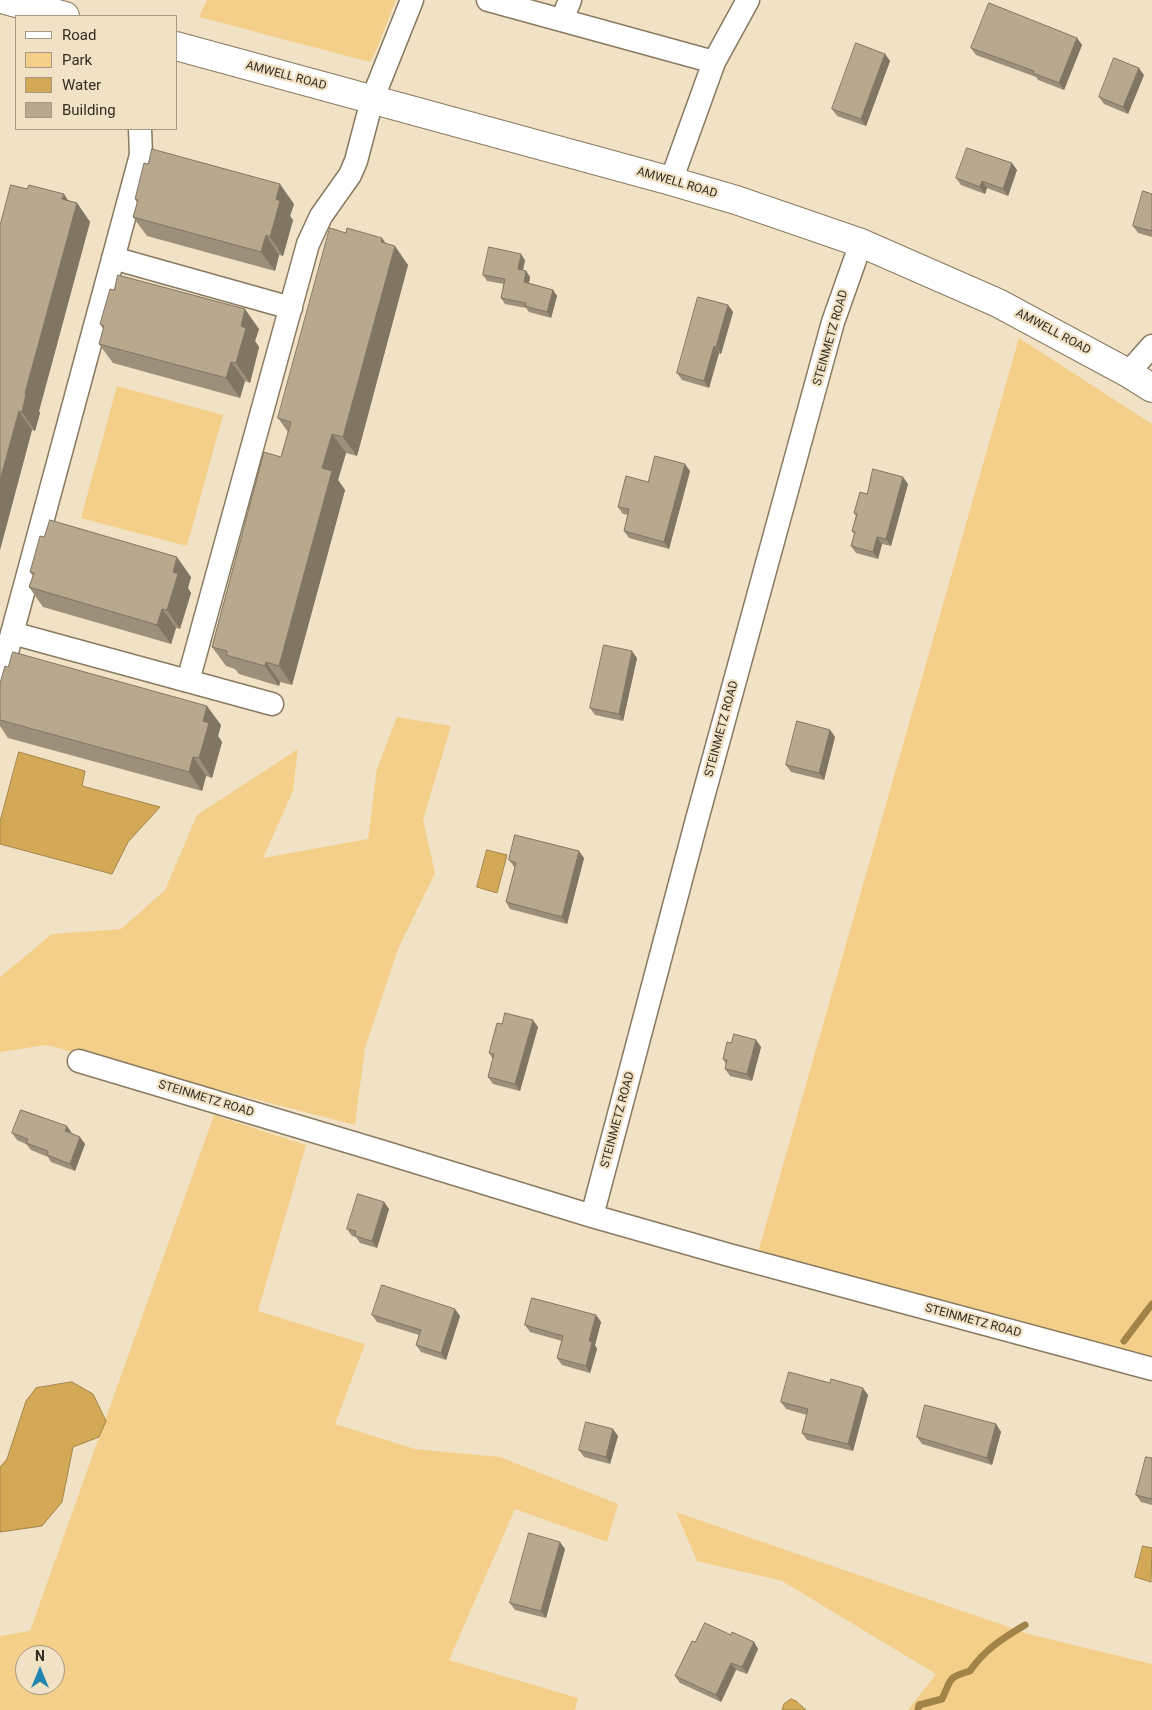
<!DOCTYPE html>
<style>
body{margin:0}
#map{position:relative;width:1152px;height:1710px;overflow:hidden;background:#f1e2c5;font-family:Roboto,sans-serif}
canvas{display:block}
.legend{position:absolute;left:15px;top:15px;width:162px;height:115px;box-sizing:border-box;background:#f1e2c5;border:1px solid #a59983;margin:0;padding:6px 9px;list-style:none;font-size:15px;color:#322c21}
.legend li{display:flex;align-items:center;gap:10px;height:25px}
.legend b{width:25px;border:1px solid #a59983}
.north{position:absolute;left:15px;top:1645px;width:50px;height:50px;box-sizing:border-box;background:#f1e2c5;border:1px solid #a59983;border-radius:50%;rotate:0deg;font-size:14px;font-weight:700;line-height:20px;text-align:center;color:#322c21}
.north::after{content:'';display:block;margin:auto;width:18px;height:22px;background:#2184af;clip-path:polygon(50% 0,100% 100%,50% 72%,0 100%)}
</style>
<div id="map">
<canvas width="1152" height="1710"></canvas>
<ul class="legend">
<li><b style="height:6px;background:#fff"></b>Road</li>
<li><b style="height:14px;background:#f4cf8a"></b>Park</li>
<li><b style="height:14px;background:#d3a958"></b>Water</li>
<li><b style="height:14px;background:#b7a88e"></b>Building</li>
</ul>
<div class="north">N</div>
</div>
<script>
const ctx = document.querySelector('canvas').getContext('2d');
ctx.lineJoin = 'round';
function fill(path, color) { ctx.fillStyle = color; ctx.fill(path, 'evenodd'); }
function strokePath(path, color, width, dash) { ctx.strokeStyle = color; ctx.lineWidth = width; ctx.lineCap = dash ? 'butt' : 'round'; ctx.setLineDash(dash || []); ctx.stroke(path); }
function drawText(font, color, halo, rows, align = 'center') {
  ctx.font = font + ' Roboto,sans-serif'; ctx.lineWidth = 4.5; ctx.setLineDash([]); ctx.textBaseline = 'middle'; ctx.strokeStyle = halo; ctx.fillStyle = color; for (const [text, x, y, turn = 0] of rows) {
    ctx.save(); ctx.translate(x, y); ctx.rotate((+turn || 0) * Math.PI / 180); ctx.textAlign = isNaN(turn) ? turn : align; if (halo) ctx.strokeText(text, 0, 0); ctx.fillText(text, 0, 0); ctx.restore();
  }
}
const green = new Path2D(`
 M207 0H396L376 51 370 62 199 17Z
 M1019 338 1152 424V1368L755 1263Z
 M117 386 223 415 187 546 81 518Z
 M397 717 451 726 423 820 435 873 398 949 365 1048 355 1125 46 1045 0 1052V977L52 934 121 929 165 890 197 815 298 749 293 791 263 858 368 839 377 769Z
 M214 1115 306 1145 258 1311 365 1344 335 1424 415 1449 500 1457 618 1504 607 1542 515 1509 449 1660 578 1698 575 1710H0V1636L30 1631ZM25 1655H55V1685H25Z
 M676 1512 1029 1634 1152 1664V1710H908L936 1674 782 1581 697 1561Z`);
const water = new Path2D(`
 M19 752 85 771 82 786 160 807 128 842 112 874 0 844V822Z
 M487 850 507 855 497 893 477 887Z
 M72 1382 93 1394 106 1421 99 1437 73 1447 62 1502 42 1526 0 1532V1467L7 1459 26 1401 36 1388Z
 M1143 1546 1152 1548 1151 1582 1135 1577Z
 M791 1699 796 1701 806 1710H782L784 1704Z`);
const stream = new Path2D(`
 M1124 1341 1152 1304
 M918 1710 919 1705 942 1699C952 1678 947 1678 970 1671 984 1650 1003 1638 1025 1625`);
const minor = new Path2D(`
 M488 0 714 62
 M562 20 570 0
 M671 181 714 62 748 0
 M113 258 291 308
 M1128 373 1152 346
 M12 633 272 704
 M0 678 141 155 140 129
 M188 681 308 244 321 216 350 175 356 161 372 100 412 0
 M79 1061 380 1151 592 1216 729 1255 1152 1369
 M592 1216 696 823 833 322 861 243`);
const major = new Path2D(`
 M5 0 65 16
 M176 46 671 181 736 200 861 243 998 303 1128 373 1152 388`);
const wall = new Path2D(`
 M1077 38 1082 45 1064 90 1038 80 1036 77 976 55 971 48Z
 M885 54 890 61 866 126 837 116 832 109Z
 M1144 75 1128 114 1104 104 1099 97Z
 M1017 170 1008 196 987 188 985 194 961 185 956 178Z
 M27 189 64 194 67 200 77 203 90 222 39 411 40 413 35 431 32 430 0 550Z
 M1152 194V237L1138 233 1133 226Z
 M135 199 294 204 290 216 293 220 283 256 279 255 275 271 147 236 133 217 137 203Z
 M386 243 408 265 357 456 346 453 338 480 345 490 292 685 280 682 279 686 239 674 235 669 226 666 212 647 281 457 288 432 278 418Z
 M525 260 523 270 526 271 530 277 529 283 553 290 557 296 551 318 529 312 526 308 505 304 501 298 504 284 487 281 483 275Z
 M728 305 733 312 721 354 719 353 709 388 682 380 677 373Z
 M100 324 259 329 255 341 259 347 250 383 245 381 240 398 113 363 99 344 103 329Z
 M690 471 669 549 629 538 624 531 628 515 623 514 618 507 648 482Z
 M908 484 891 546 882 544 878 559 856 553 851 546 854 534 852 531 856 516 854 513 867 494Z
 M30 572 191 577 188 588 191 593 180 629 176 628 171 644 43 607 29 587 33 576Z
 M637 658 623 721 595 715 590 708Z
 M0 683 221 725 218 736 222 742 212 778 206 776 202 791 8 738 0 726Z
 M830 730 835 737 824 780 791 772 786 765Z
 M584 858 567 924 510 909 506 902 515 868 509 860Z
 M502 1024 538 1027 520 1091 493 1084 488 1077 493 1059 489 1053Z
 M756 1040 761 1047 752 1081 730 1076 725 1069 726 1064 723 1059 731 1043Z
 M12 1133H72L85 1144 75 1171 51 1162 48 1157 31 1150 26 1144 17 1140Z
 M384 1202 389 1209 377 1248 360 1243 356 1237 352 1236 347 1229Z
 M372 1315 460 1316 446 1360 421 1352 416 1345 419 1335 377 1322Z
 M596 1315 601 1322 595 1345 597 1349 590 1373 562 1365 557 1358 562 1341 530 1332 525 1325Z
 M868 1395 853 1451 807 1440 802 1433 807 1415 786 1409 781 1402Z
 M996 1424 1001 1432 992 1465 922 1444 917 1437Z
 M618 1436 610 1464 584 1457 579 1450Z
 M1152 1458V1505L1141 1502 1136 1495Z
 M565 1549 546 1618 515 1610 510 1603Z
 M731 1635 754 1642 758 1649 747 1674 736 1670 721 1702 680 1683 675 1676 695 1642Z`);
const shadedWall = new Path2D(`
 M1077 38 1082 45 1064 90 1059 83Z
 M885 54 890 61 866 126 861 119Z
 M1139 68 1144 75 1128 114 1123 107Z
 M1012 163 1017 170 1008 196 1003 189Z
 M982 181 987 188 985 194 980 187Z
 M280 184 294 204 290 216 293 220 283 256 270 237 276 199Z
 M64 194 74 210 77 203 90 222 39 411 40 413 35 431 22 412Z
 M266 235 279 255 275 271 261 252Z
 M382 238 393 253 395 246 408 265 357 456 343 437Z
 M521 254 525 260 522 275 518 269Z
 M526 271 530 277 528 288 524 282Z
 M553 290 557 296 551 318 547 312Z
 M728 305 733 312 721 354 716 347Z
 M245 309 259 329 255 341 259 347 250 383 236 363 241 326Z
 M714 346 719 353 709 388 704 381Z
 M231 362 245 381 240 398 226 378Z
 M19 411 32 430 0 550V480Z
 M332 434 346 453 338 480 345 490 292 685 279 666 322 468Z
 M685 464 690 471 669 549 664 542Z
 M903 477 908 484 891 546 886 539Z
 M877 537 882 544 878 559 873 552Z
 M177 557 191 577 188 588 191 593 180 629 167 610 173 572Z
 M162 609 176 628 171 644 157 625Z
 M632 651 637 658 623 721 619 714Z
 M266 662 280 682 279 686 265 666Z
 M207 706 221 725 218 736 222 742 212 778 199 758 203 721Z
 M830 730 835 737 824 780 819 773Z
 M193 757 206 776 202 791 189 772Z
 M579 851 584 858 567 924 562 917Z
 M533 1020 538 1027 520 1091 515 1084Z
 M756 1040 761 1047 752 1081 747 1074Z
 M67 1126 72 1133 65 1131Z
 M80 1137 85 1144 75 1171 70 1164Z
 M384 1202 389 1209 377 1248 372 1241Z
 M455 1309 460 1316 446 1360 441 1353Z
 M596 1315 601 1322 595 1345 597 1349 590 1373 586 1366 589 1341Z
 M863 1388 868 1395 853 1451 848 1444Z
 M996 1424 1001 1432 992 1465 987 1458Z
 M613 1429 618 1436 610 1464 606 1457Z
 M560 1542 565 1549 546 1618 541 1611Z
 M754 1642 758 1649 747 1674 742 1667Z
 M731 1663 736 1670 721 1702 716 1695Z`);
const building = new Path2D(`
 M989 3 1077 38 1059 83 1033 73 1034 71 971 48Z
 M856 43 885 54 861 119 832 109Z
 M1114 58 1139 68 1123 107 1099 97Z
 M967 148 1012 163 1003 189 982 181 980 187 956 178Z
 M152 149 280 184 276 199 280 201 270 237 266 235 261 252 133 217 138 200 135 199 144 163 148 164Z
 M11 185 27 189 29 185 64 194 62 199 77 203 25 393 26 394 22 412 19 411 0 480V226Z
 M1143 191 1152 194V231L1133 226Z
 M330 228 346 233 347 228 382 238 381 242 395 246 343 437 332 434 322 468 332 471 279 666 266 662 265 666 226 655 227 651 212 647 264 452 281 457 291 422 278 418Z
 M489 247 521 254 518 269 526 271 524 282 553 290 547 312 525 306 526 303 501 298 505 279 483 275Z
 M118 275 245 309 241 326 246 328 236 363 231 362 226 378 99 344 104 326 100 324 110 289 114 290Z
 M698 297 728 305 716 347 714 346 704 381 677 373Z
 M655 456 685 464 664 542 624 531 629 509 618 507 626 476 648 482Z
 M873 469 903 477 886 539 877 537 873 552 851 546 855 532 852 531 857 514 854 513 860 492 867 494Z
 M50 520 177 557 173 572 178 574 167 610 162 609 157 625 29 587 34 573 30 572 40 536 44 537Z
 M604 645 632 651 619 714 590 708Z
 M13 652 207 706 203 721 209 723 199 758 193 757 189 772 0 720V683L5 666 8 667Z
 M797 721 830 730 819 773 786 765Z
 M515 835 579 851 562 917 506 902 516 863 509 860Z
 M505 1013 533 1020 515 1084 488 1077 494 1054 489 1053 497 1023 502 1024Z
 M734 1034 756 1040 747 1074 725 1069 727 1060 723 1059 727 1042 731 1043Z
 M21 1110 67 1126 65 1131 80 1137 70 1164 47 1155 48 1151 26 1143 28 1139 12 1133Z
 M358 1194 384 1202 372 1241 355 1236 356 1231 347 1229Z
 M382 1285 455 1309 441 1353 416 1345 421 1330 372 1315Z
 M532 1298 596 1315 589 1341 592 1342 586 1366 557 1358 563 1336 525 1325Z
 M789 1372 830 1383 831 1379 863 1388 848 1444 802 1433 808 1409 781 1402Z
 M925 1405 996 1424 987 1458 917 1437Z
 M586 1422 613 1429 606 1457 579 1450Z
 M1146 1457 1152 1458V1499L1136 1495Z
 M529 1533 560 1542 541 1611 510 1603Z
 M705 1623 731 1635 732 1632 754 1642 742 1667 731 1663 716 1695 675 1676 692 1641 695 1642Z`);
const streetNames = [
 ["AMWELL ROAD",286,76,15],
 ["AMWELL ROAD",677,183,16],
 ["AMWELL ROAD",1053,332,28],
 ["STEINMETZ ROAD",831,338,-74],
 ["STEINMETZ ROAD",722,729,-75],
 ["STEINMETZ ROAD",206,1099,17],
 ["STEINMETZ ROAD",618,1120,-75],
 ["STEINMETZ ROAD",973,1321,15]
];
fill(green, '#f4cf8a');
fill(water, '#d3a958');
strokePath(water, '#a38448', 1);
strokePath(stream, '#a38448', 7);
strokePath(minor, '#887a60', 25);
strokePath(major, '#887a60', 30);
strokePath(minor, '#fff', 22);
strokePath(major, '#fff', 28);
fill(wall, '#9d907a');
fill(shadedWall, '#807663');
fill(building, '#b7a88e');
strokePath(building, '#807663', 1);
drawText('12px', '#322c21', '#f1e2c5', streetNames);
</script>
